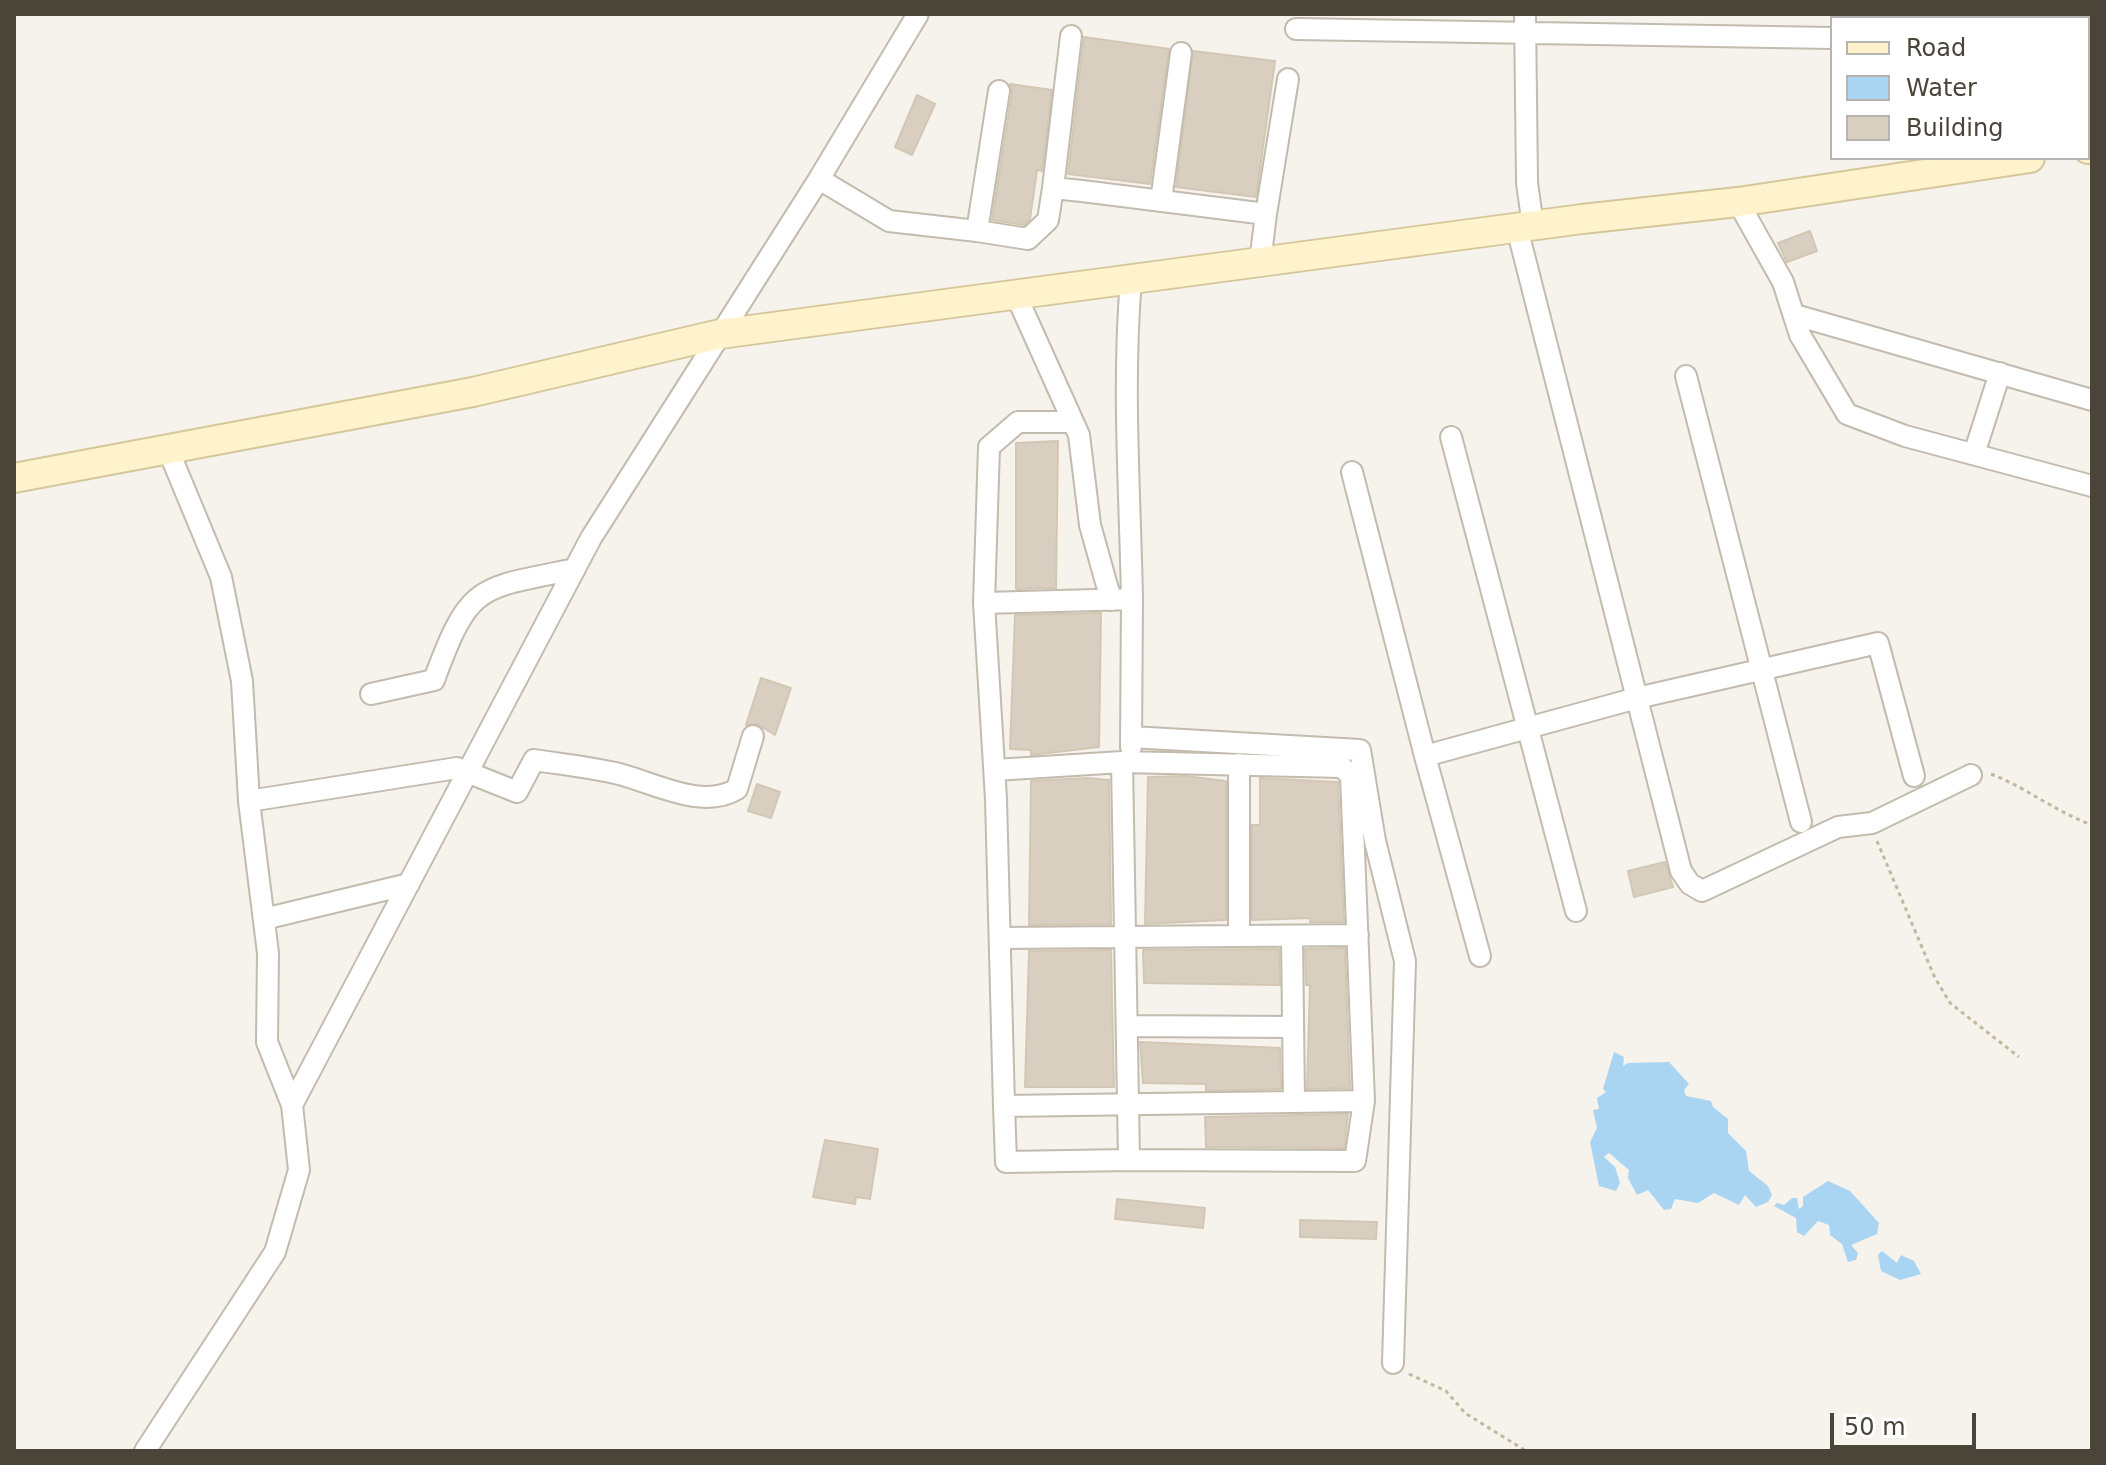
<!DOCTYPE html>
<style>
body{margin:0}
#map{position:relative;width:2106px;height:1465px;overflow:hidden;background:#f6f3ec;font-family:"DejaVu Sans",sans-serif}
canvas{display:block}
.frame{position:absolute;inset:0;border:16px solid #4b4439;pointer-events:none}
.legend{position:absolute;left:1830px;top:16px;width:260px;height:144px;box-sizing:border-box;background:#fff;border:2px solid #b7b4b0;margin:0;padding:10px 14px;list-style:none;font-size:24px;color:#4b4439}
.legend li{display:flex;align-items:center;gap:16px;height:40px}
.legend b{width:40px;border:2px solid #b7b4b0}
.scale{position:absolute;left:1830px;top:1413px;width:146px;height:36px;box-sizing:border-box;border:4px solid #4b4439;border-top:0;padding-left:10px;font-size:24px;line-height:28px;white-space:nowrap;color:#4b4439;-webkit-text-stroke:6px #fff;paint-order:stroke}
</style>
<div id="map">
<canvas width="2106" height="1465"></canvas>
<div class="frame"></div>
<ul class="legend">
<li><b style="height:10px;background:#fff3cd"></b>Road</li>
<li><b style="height:22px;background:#a9d4f2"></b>Water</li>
<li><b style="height:22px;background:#d8cfc1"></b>Building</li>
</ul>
<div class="scale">50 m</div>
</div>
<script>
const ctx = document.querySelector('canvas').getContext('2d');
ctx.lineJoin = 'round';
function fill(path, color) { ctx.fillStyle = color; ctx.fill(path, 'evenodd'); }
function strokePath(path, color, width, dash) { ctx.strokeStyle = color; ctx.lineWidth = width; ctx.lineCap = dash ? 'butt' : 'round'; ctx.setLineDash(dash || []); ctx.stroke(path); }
const water = new Path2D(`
 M1614 1052 1624 1057 1623 1066 1628 1063 1669 1062 1689 1084 1684 1090 1686 1096 1711 1101 1713 1107 1728 1119V1133L1746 1151 1749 1171 1768 1186 1772 1195 1768 1202 1756 1207 1745 1195 1739 1205 1714 1193 1698 1203 1675 1199 1671 1209 1664 1210 1648 1190 1637 1195 1628 1178 1629 1170 1609 1153 1604 1157 1615 1167 1620 1183 1616 1191 1599 1186 1590 1142 1597 1128 1593 1110 1599 1109 1597 1098 1606 1092 1603 1089Z
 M1828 1181 1850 1191 1879 1223 1877 1234 1851 1245 1858 1253 1856 1260 1848 1262 1842 1244 1830 1235 1829 1225 1818 1221 1804 1236 1797 1232 1796 1218 1774 1206 1777 1203 1784 1205 1792 1198H1797L1799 1209 1803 1206V1197Z
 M1882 1251 1897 1263 1901 1255 1914 1261 1921 1274 1900 1280 1881 1271 1878 1255Z`);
const building = new Path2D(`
 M1084 37 1169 49 1150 184 1068 174Z
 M1193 51 1275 61 1256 197 1176 187Z
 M1010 84 1052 90 1042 171 1037 170 1030 219 1024 225 992 220 1012 93Z
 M917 95 935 104 912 155 895 147Z
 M1810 231 1817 251 1787 262 1778 243Z
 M1058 441 1056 588 1016 589V443Z
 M1101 613 1099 747 1031 755V750L1010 749 1015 615Z
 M761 678 791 688 775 735 757 724 746 725Z
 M1185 776 1226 781V920L1145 924 1148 777Z
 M1087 778 1109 780 1111 924 1029 925 1031 781Z
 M1260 778 1338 782 1344 922H1310V918L1252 920V825H1260Z
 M757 784 780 792 771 818 748 811Z
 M1665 862 1673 887 1634 897 1628 871Z
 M1345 948 1350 1088 1307 1089 1310 985H1306L1305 949Z
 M1279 949 1280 985 1144 983 1143 950Z
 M1111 950 1114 1087H1025L1029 951Z
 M1140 1042 1280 1048 1281 1089 1206 1091V1084L1143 1083Z
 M1348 1114 1344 1148 1206 1147 1205 1117Z
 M825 1140 878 1149 870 1199 856 1197 855 1204 813 1197Z
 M1117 1199 1205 1208 1203 1228 1115 1219Z
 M1300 1220 1377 1222 1376 1239 1300 1237Z`);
const path = new Path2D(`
 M1903 14V18
 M1991 774C2027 788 2056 812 2092 825
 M1877 841 1935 978 1950 1003 2019 1057
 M1409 1374 1446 1391 1465 1413 1526 1451`);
const minor = new Path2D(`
 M1525 14 1527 183 1533 226
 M1937 18V14
 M1296 29 1832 38
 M819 179 889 221 977 231 999 91
 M1053 188 1071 36
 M1161 201 1181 53
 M1738 202 1783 282 1800 335 1847 414 1905 436 2092 486
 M1266 214 1288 79
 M1517 228 1681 871 1690 884 1702 891 1838 827 1872 823 1971 775
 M977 231 1028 239 1048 220 1053 188 1082 191 1266 214 1260 262
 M1016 295 1079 435 1090 525 1111 600
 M1795 315 2092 400
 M1686 376 1801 822
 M1451 437 1576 911
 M167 447 221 577 242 681 249 801 268 953 267 1042 292 1105
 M1974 454 2000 373
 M1352 472 1425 756 1637 698 1878 643 1914 776
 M984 603 1132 599C1130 492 1122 386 1131 280
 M371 694 434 680C470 582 478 589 575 569
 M1131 737 1360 750 1375 841 1405 961 1393 1363
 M1131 747 1132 599
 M1425 756 1480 956
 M1239 764V936
 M995 770 1122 762
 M249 801 457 768 517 792 534 760C561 764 588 767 615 773 651 781 701 811 737 789L753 736
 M264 919 409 884
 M1292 936 1294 1102
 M1001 938 1358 935
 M1127 1026 1293 1027
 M1004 1106 1006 1162 1129 1160C1127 1027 1124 894 1122 762L1342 767 1351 776 1364 1101C1244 1103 1124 1105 1004 1106L996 799 984 603 989 447 1018 422H1073
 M1129 1160 1355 1161 1364 1101
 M145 1451 275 1252 299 1170 292 1105 591 538 819 179 918 14`);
const secondary = new Path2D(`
 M2088 149 2092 148
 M14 478 473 392 720 334 1582 219 1738 202 2030 158`);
fill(water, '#a9d4f2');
fill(building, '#d8cfc1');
strokePath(building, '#d3c7b4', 2);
strokePath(minor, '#c2bbae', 24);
strokePath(secondary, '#d6c79b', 32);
strokePath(path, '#c4b79f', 3, [4, 4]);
strokePath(minor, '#fff', 20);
strokePath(secondary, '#fff3cd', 28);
</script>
